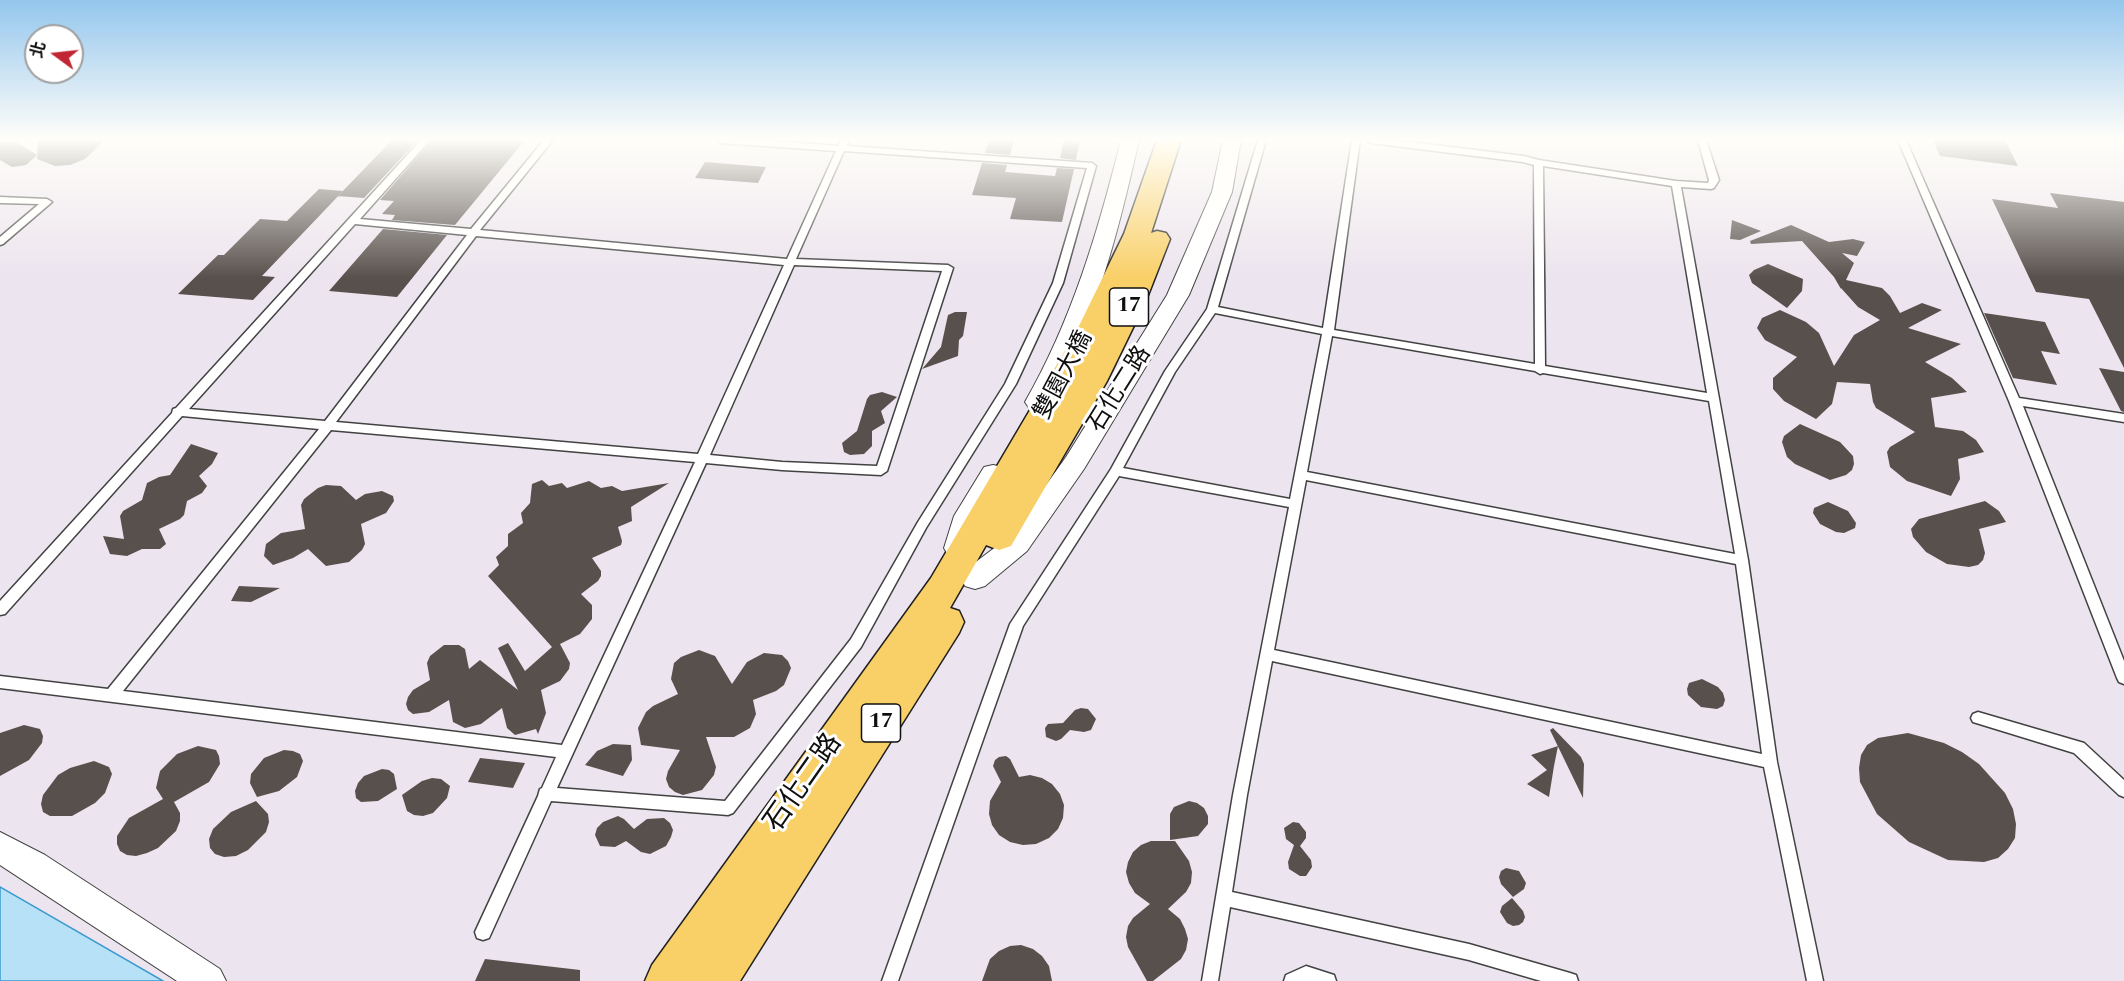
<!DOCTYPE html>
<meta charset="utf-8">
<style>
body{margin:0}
#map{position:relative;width:2124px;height:981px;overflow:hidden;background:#fffcf2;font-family:Spectral,"Noto Sans TC",serif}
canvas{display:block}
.north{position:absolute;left:24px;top:24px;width:60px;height:60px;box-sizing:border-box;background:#fff;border:2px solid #9f9f9f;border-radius:50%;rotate:285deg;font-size:16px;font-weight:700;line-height:24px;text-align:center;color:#0f0f0f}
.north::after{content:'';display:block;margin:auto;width:21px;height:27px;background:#c22533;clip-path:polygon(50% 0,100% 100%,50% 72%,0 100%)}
</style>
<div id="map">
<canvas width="2124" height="981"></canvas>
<div class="north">北</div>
</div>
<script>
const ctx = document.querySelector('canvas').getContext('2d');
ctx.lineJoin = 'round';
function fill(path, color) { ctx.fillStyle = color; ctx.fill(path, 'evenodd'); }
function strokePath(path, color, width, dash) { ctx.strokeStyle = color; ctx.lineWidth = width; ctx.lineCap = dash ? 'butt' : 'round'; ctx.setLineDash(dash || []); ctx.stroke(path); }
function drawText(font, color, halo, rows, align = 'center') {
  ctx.font = font + ' Spectral,"Noto Sans TC",serif'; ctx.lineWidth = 6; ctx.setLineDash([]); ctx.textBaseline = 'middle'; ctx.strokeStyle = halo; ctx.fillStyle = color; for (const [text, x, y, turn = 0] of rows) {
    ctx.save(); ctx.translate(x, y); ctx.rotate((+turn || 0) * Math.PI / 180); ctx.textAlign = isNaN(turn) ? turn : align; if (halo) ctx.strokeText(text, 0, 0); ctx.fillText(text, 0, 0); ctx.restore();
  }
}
const industrial = new Path2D(`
 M0 140H2124V981H0Z`);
const water = new Path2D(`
 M0 887 163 981H0Z`);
const building = new Path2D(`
 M38 140H105L85 159 70 165 55 166 37 159Z
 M392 140H418L364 198 338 196Z
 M432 140H525L455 225 392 220 395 215 382 214 394 201 380 200Z
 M989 140H1014L1010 155 985 153Z
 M1064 140H1080L1076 160 1060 158Z
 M1933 140H2005L2018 166 1940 156Z
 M0 142H16L37 155 26 165 12 167 0 160Z
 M705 162 766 167 758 183 695 178Z
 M982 163 1007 165 1005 172 1055 176 1057 168 1074 169 1062 222 1010 219 1016 198 972 195Z
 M319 189 343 191 262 276 275 277 253 300 178 294 218 255H224L260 219 287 221Z
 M2050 193 2124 202V368L2089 299 2036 292 1992 199 2058 208Z
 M1732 220 1761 231 1740 240 1730 239Z
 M1791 225 1829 242 1853 239 1865 242 1857 256 1842 253 1854 263 1846 280 1882 288 1890 296 1900 313 1922 303 1942 310 1908 328 1961 344 1925 362 1952 378 1967 392 1931 398 1935 427 1963 431 1976 440 1984 452 1958 459 1960 479 1951 496 1907 481 1890 467 1887 452 1890 447 1915 432 1876 408 1873 402 1870 384 1837 382 1832 404 1816 419 1784 401 1773 389V378L1797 357 1765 340 1757 328 1762 318 1780 310 1806 322 1819 333 1834 366 1854 335 1880 320 1858 307 1841 288V289L1834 277 1802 241 1751 244 1750 241Z
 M383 229 447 235 397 297 329 291Z
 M1768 264 1803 279 1802 291 1787 308 1752 283 1749 275 1754 270Z
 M955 312H967L963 336 959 340 958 356 922 369 941 347 948 315Z
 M1984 313 2045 322 2060 354 2041 351 2057 385 2013 378Z
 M2099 368 2124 372V412L2121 411Z
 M882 392 897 397 881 411 885 423 872 431V446L864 454 850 455 844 452 842 443 857 431 867 399 870 395Z
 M1800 424 1840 442 1853 456 1854 464 1852 470 1846 475 1830 480 1795 464 1787 457 1782 442 1784 436Z
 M191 444 218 453 212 464 199 476 207 486 202 493 187 501 184 515 180 519 159 529 166 544 160 549H142L127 556 110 554 103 536 124 539 120 516 123 511 142 500 147 483 159 477 170 475Z
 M542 480 549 486 562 483 567 488 589 481 601 488 612 486 622 491 669 483 631 507 632 521 618 527 622 541 621 545 592 558 601 571V576L598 581 581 594 592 605V619L580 634 560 644 570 663 569 669 560 681 541 690 546 713 538 734 536 729 515 735 507 728 502 708 481 724 465 728 453 722 449 700 429 712 413 714 408 710 406 704 408 697 413 690 430 680 427 663 430 656 444 645H459L465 649 469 669 480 660 518 690 498 648 508 643 525 671 552 647 488 576 499 565 496 557 508 546V534L523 523 521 513 530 503 532 484Z
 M326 485 341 486 356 500 365 494 382 491 393 496 394 501 386 513 361 524 365 544 362 550 349 562 326 566 308 549 293 558 273 565 264 556 266 544 281 533 305 529 301 505 304 499 318 488Z
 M1985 501 1999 511 2006 522 1979 529 1985 553 1983 560 1978 565 1969 567 1947 564 1926 552 1913 537 1911 529 1919 519Z
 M1828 502 1848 511 1856 523 1855 528 1844 533 1836 532 1820 524 1813 513 1814 508Z
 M239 586 280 588 251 602 231 601Z
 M699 650 715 656 732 684 747 662 764 653 782 655 788 661 791 668 784 685 776 691 753 700 756 714 750 728 734 737H706L716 767 714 775 702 790 683 795 675 792 669 787 666 779 668 771 680 750 641 745 638 728 646 712 653 706 678 694 671 679 674 663 681 657Z
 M1702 679 1718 687 1723 693 1725 700 1723 706 1717 709 1701 707 1688 695 1687 689 1689 683Z
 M1081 708 1088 709 1096 719 1091 730 1084 732 1070 730 1061 739 1056 741 1046 737 1045 728 1048 724 1063 723 1075 710Z
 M24 725 40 729 43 736 42 743 29 760 0 776V733Z
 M1553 728 1581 757 1584 764 1583 798 1550 730Z
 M1908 733 1944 743 1962 752 1979 764 2005 793 2013 809 2016 824 2015 838 2008 849 1998 858 1984 862 1948 860 1909 842 1877 814 1860 782 1859 768 1861 755 1867 745 1878 738Z
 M613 744 631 745 632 760 623 776 585 765 597 751Z
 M198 746 216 750 219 756 220 764 209 782 174 802 180 813V821L176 831 158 848 147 853 136 856 127 855 120 851 117 844V836L129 818 163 799 156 788 160 771 177 754Z
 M1558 746 1554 766 1549 797 1527 784 1547 770 1531 755Z
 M284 750 293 751 300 754 303 761 297 777 279 791 257 797 250 783 251 774 264 758Z
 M1006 756 1010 759 1019 777 1030 775 1042 778 1052 784 1060 794 1064 805 1063 818 1058 829 1049 838 1036 844 1023 845 1010 842 999 835 992 825 989 814 990 801 1001 782 993 766 995 760 999 757Z
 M480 758 525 763 513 788 468 782Z
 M94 761 109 767 112 774 105 793 95 803 72 816H50L43 812 41 804 43 795 58 775 70 768Z
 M382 769 389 770 394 774 397 789 378 801 361 802 356 798 355 791 358 783 364 776Z
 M432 778 441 779 450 786 447 798 433 813 423 816 414 815 407 811 402 795 422 781Z
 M256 801 268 814 269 822 266 832 248 850 236 856 224 857 215 854 210 848 209 839 213 829 231 812Z
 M1189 801 1197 803 1204 808 1208 816V824L1198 836 1170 840V814L1174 807Z
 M618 816 624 819 634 829 647 819 664 818 670 823 673 830 671 837 666 846 650 854 641 852 626 841 615 847 600 846 595 835 597 828 603 822Z
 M1293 822 1299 823 1306 832V838L1300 846 1311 860 1312 867 1306 876H1300L1289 869 1288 862 1294 845 1286 839 1284 828Z
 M1151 841H1175L1189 861 1192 872 1191 883 1186 892 1168 909 1180 919 1185 929 1188 939 1186 950 1181 959 1153 981H1147L1128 947 1126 937 1128 926 1133 918 1150 904 1135 893 1129 883 1126 872 1128 862 1133 852 1141 845Z
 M1506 868 1519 871 1526 883 1524 889 1513 897 1501 884 1499 877 1501 871Z
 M1512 898 1523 911 1525 917 1523 922 1519 925 1513 926 1507 923 1500 912 1502 906Z
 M1021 945 1033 949 1042 956 1049 966 1052 981H982L990 959 999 951 1010 946Z
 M485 959 580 970V981H475Z`);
const lane = new Path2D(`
 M421 140H430L360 219 471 229 544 140H553L480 230 787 259 836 151 721 143 717 140H763L838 146 841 140H849L847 146 1092 163 1096 166 1063 283 1016 384 926 528 861 647 733 813 728 815 551 801 489 938 483 940 477 938 475 932 538 796 540 789 542 788 556 757 0 688V676L108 689 319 429 182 416 5 614 0 615V601L172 413 173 409 176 408ZM844 151 1087 168 1053 283 1005 384 918 522 851 639 725 801 557 788 706 463 782 470 881 475 887 471 953 268 948 265 796 259ZM355 224 467 235 325 421 189 409ZM476 236 784 265 698 454 336 422ZM794 265 942 271 877 466 782 462 710 455ZM331 430 695 462 562 745 123 691Z
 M1258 140H1266L1218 307 1323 328 1352 140H1360L1334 330 1535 364 1534 165 1523 162 1371 143 1367 140H1394L1524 156 1539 160 1676 181 1708 183 1709 180 1698 140H1706L1719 180 1714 188 1711 189 1681 187 1748 560 1777 762 1823 981H1807L1764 767 1272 661 1247 795 1232 892 1469 944 1570 973 1576 975 1578 981H1541L1469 960 1230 907 1218 981H1202L1233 795 1289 507 1119 476 1023 626 898 981H882L1010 624 1111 469 1165 371 1207 309ZM1543 166 1672 186 1707 393 1545 366ZM1215 313 1322 334 1290 499 1123 468 1175 372ZM1332 336 1535 371 1540 374 1543 373 1709 401 1735 554 1307 472ZM1306 480 1736 564 1762 754 1274 650Z
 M1898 140H1906L2019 398 2124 414V422L2023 406 2124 661V684L2119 682 2117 678 2009 401Z
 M0 197 47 199 52 202 3 244 0 245V237L39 204 0 203Z
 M1978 712 2084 743 2124 780V797L2119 795 2074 753 1973 722 1971 718 1973 714Z
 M1306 966 1334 975 1336 981H1284L1286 975Z`);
const street = new Path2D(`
 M1121 140H1139C1118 233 1095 326 1045 408L1037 410 1029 408 1025 402C1072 320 1098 232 1121 140Z
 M1223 140H1241L1232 192 1189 295 1084 469 1027 551 985 586 975 589 965 586 961 578 965 570 1009 537 1066 457 1167 295 1212 192Z
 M993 465 1002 467 1006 474 980 517 966 555 957 558 948 555 944 548 954 516 984 467Z
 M0 832 45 855 220 969 226 981H177L0 865Z`);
const primary = new Path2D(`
 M1157 140H1181L1151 233 1157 231 1166 233 1170 239 1145 303 1107 381 1011 546 999 550 986 545 950 608 959 611 964 622 959 633 740 981H645L652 965 931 578 1076 332 1124 234Z`);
const shields = [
 [1129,307,39],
 [881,723,39]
];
const shieldNames = [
 ["17",1129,307],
 ["17",881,723]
];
const streetNames = [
 ["雙園大橋",1065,376,-62],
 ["石化二路",1121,390,-58]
];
const nearStreetnames = [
 ["石化二路",805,784,-55]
];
fill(industrial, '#ece4ee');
fill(water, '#b6e1f7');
strokePath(water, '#3c9acf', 1.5);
fill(building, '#58504c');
strokePath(lane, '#424242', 3);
strokePath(street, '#424242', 2);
strokePath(primary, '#202020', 3);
fill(lane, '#fff');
fill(street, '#fff');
fill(primary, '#f9d068');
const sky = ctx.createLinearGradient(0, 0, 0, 278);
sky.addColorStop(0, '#94c6ee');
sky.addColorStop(0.5, '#fffef9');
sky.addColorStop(1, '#fffef900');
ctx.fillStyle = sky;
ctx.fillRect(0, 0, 2124, 278);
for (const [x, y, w] of shields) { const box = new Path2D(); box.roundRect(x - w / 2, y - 19, w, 38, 4.5); ctx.fillStyle = '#fff'; ctx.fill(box); strokePath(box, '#0f0f0f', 1.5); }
drawText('bold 22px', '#0f0f0f', null, shieldNames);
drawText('24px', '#0f0f0f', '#fff', streetNames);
drawText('28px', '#0f0f0f', '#fff', nearStreetnames);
</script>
